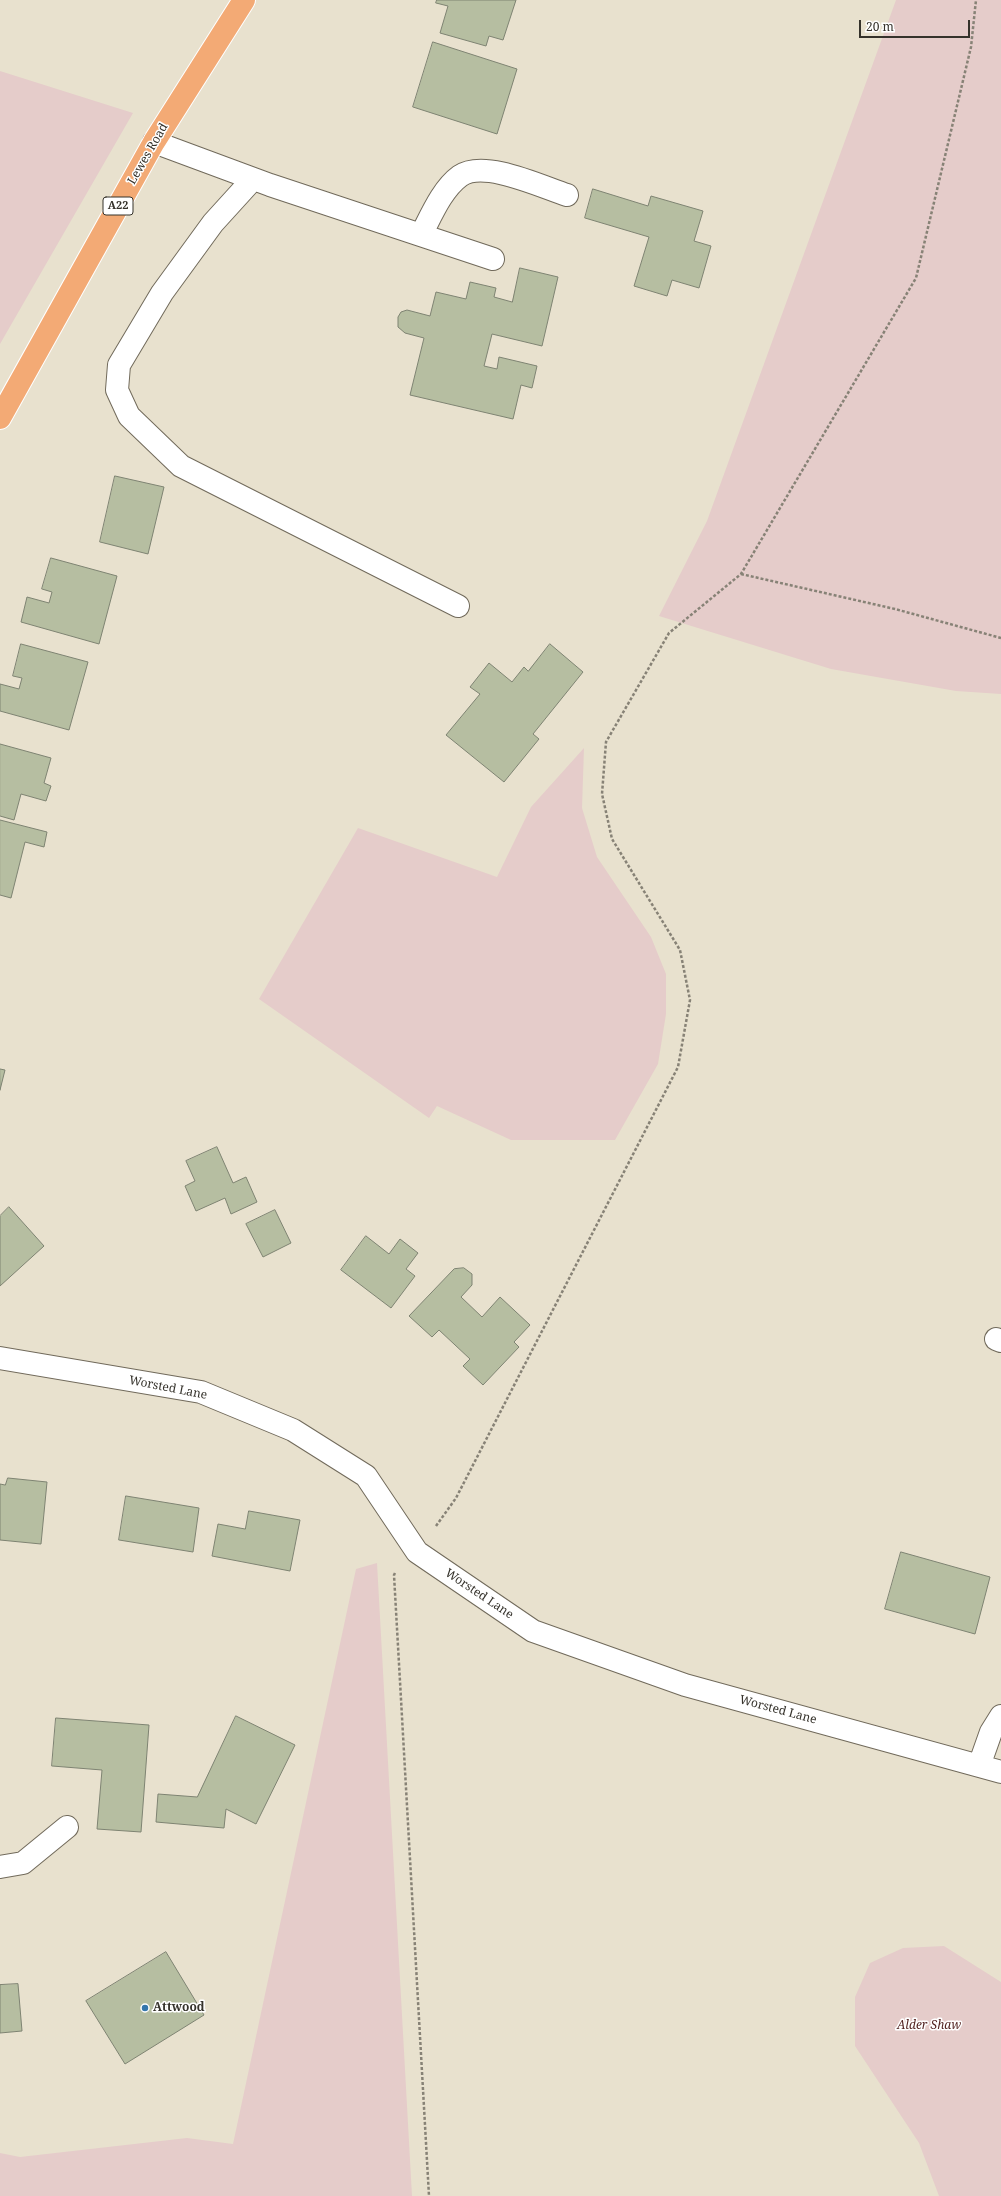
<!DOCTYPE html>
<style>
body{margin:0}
#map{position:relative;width:1001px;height:2196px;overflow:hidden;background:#e8e1ce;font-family:"Noto Serif",serif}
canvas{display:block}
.scale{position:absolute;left:859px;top:20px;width:111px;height:18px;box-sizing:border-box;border:2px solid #35322b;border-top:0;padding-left:5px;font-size:12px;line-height:14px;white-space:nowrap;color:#35322b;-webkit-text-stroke:3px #fff;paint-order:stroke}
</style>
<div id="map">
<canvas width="1001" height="2196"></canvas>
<div class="scale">20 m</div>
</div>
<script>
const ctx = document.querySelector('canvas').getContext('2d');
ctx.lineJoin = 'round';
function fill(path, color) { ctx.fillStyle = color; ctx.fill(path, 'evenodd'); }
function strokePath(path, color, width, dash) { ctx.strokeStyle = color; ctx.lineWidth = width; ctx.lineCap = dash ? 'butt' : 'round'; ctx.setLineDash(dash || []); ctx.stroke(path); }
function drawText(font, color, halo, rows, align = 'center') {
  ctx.font = font + ' "Noto Serif",serif'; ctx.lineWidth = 3; ctx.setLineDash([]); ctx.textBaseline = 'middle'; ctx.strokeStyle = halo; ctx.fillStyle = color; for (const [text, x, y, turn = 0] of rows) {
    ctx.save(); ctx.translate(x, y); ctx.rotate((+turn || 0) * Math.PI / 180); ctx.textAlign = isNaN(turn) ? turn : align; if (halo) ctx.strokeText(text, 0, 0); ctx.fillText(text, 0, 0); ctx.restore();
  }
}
const green = new Path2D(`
 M896 0H1001V694L956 691 831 669 659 616 707 521Z
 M0 71 133 113 0 344Z
 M584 748 582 808 597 857 651 937 666 974V1014L658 1064 615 1140H511L437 1106 429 1118 259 999 358 828 497 877 531 807Z
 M377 1563 412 2196H0V2153L20 2157 187 2138 233 2144 356 1569Z
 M944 1946 1001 1982V2196H939L919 2143 855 2046V1997L870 1963 903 1948Z`);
const building = new Path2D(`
 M437 0H516L503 40 489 36 486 46 440 33 448 6 436 3Z
 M433 42 517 69 497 134 413 107Z
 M593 189 648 206 651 196 703 211 694 241 711 246 699 288 672 280 667 296 634 286 649 237 585 218Z
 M520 268 558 277 542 346 492 334 484 366 497 369 499 357 537 366 532 388 521 385 513 419 410 395 424 338 405 333 398 327V317L401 312 407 310 430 316 436 292 466 299 470 282 496 288 494 297 512 302Z
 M115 476 164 487 148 554 100 542Z
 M51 558 117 576 99 644 21 622 27 597 49 603 52 592 42 589Z
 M21 644 88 662 69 730 0 711V684L19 689 22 678 13 676Z
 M550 644 583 672 533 734 539 739 504 782 446 735 480 694 470 687 489 663 512 682 524 667 528 671Z
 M0 744 51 758 44 783 51 786 46 801 21 794 14 820 0 816Z
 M0 820 47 832 44 847 25 842 11 898 0 895Z
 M0 1069 5 1070 0 1090Z
 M217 1147 233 1183 246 1177 257 1202 231 1214 225 1198 196 1211 185 1186 195 1181 186 1161Z
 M9 1207 44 1246 0 1286V1216Z
 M275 1210 291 1243 263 1257 246 1224Z
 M366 1236 389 1254 400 1239 418 1253 406 1269 415 1276 391 1308 341 1270Z
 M464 1268 472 1274V1285L461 1297 482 1317 500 1297 530 1325 514 1342 519 1347 483 1385 463 1366 470 1359 439 1330 432 1337 409 1316 454 1269Z
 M8 1478 47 1482 41 1544 0 1540V1484L5 1485Z
 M126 1496 199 1508 193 1552 119 1540Z
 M249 1511 300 1520 290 1571 212 1556 218 1524 245 1529Z
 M901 1552 990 1577 975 1634 885 1609Z
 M236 1716 295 1745 256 1824 226 1809 224 1828 156 1822 158 1794 197 1797Z
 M56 1718 149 1725 141 1832 97 1829 102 1770 52 1766Z
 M166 1952 204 2015 125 2064 86 2001Z
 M18 1984 22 2031 0 2033V1985Z`);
const path = new Path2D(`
 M741 574 895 609 1001 638
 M436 1526 456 1498 678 1067 690 1000 680 950 612 839 602 794 606 742 669 633 741 574 916 278 971 47 976 0
 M395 1573 394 1575 429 2196`);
const minor = new Path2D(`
 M154 142 270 185 493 259
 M253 179 213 223 162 293 119 365 117 390 129 416 181 466 458 606
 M421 235C431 216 442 189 460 176 484 159 542 187 567 195
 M996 1339 1001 1341
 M0 1358 201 1392 293 1430 366 1476 417 1552 533 1631 685 1685 1001 1772
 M979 1766 991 1732 1001 1716
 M0 1867 23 1863 67 1827`);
const highway = new Path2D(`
 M0 418 154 142 244 0`);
const markers = [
 [145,2008,4,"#3476ac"]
];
const shields = [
 [118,206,30]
];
const shieldNames = [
 ["A22",118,206]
];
const streetNames = [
 ["Lewes Road",148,154,-60],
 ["Worsted Lane",168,1388,11],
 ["Worsted Lane",479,1594,34],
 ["Worsted Lane",778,1710,15]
];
const poiNames = [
 ["Attwood",153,2008]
];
const parkNames = [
 ["Alder Shaw",929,2026]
];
fill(green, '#e5ccca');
fill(building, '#b6bea1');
strokePath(building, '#7e8372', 1);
strokePath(minor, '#716a5b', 24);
strokePath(highway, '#fff', 24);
strokePath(path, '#878276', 2.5, [3, 2]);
strokePath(minor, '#fff', 22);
strokePath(highway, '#f3aa75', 22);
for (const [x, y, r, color] of markers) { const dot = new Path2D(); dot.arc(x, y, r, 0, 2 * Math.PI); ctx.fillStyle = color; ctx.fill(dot); strokePath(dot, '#fff', 1.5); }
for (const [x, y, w] of shields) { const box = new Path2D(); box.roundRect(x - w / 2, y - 9, w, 18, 3); ctx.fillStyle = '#fff'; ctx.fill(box); strokePath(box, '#35322b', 1); }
drawText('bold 11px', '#35322b', null, shieldNames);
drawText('12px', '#35322b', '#fff', streetNames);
drawText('bold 12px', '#35322b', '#fff', poiNames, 'left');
drawText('italic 12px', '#532321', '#fff', parkNames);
</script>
